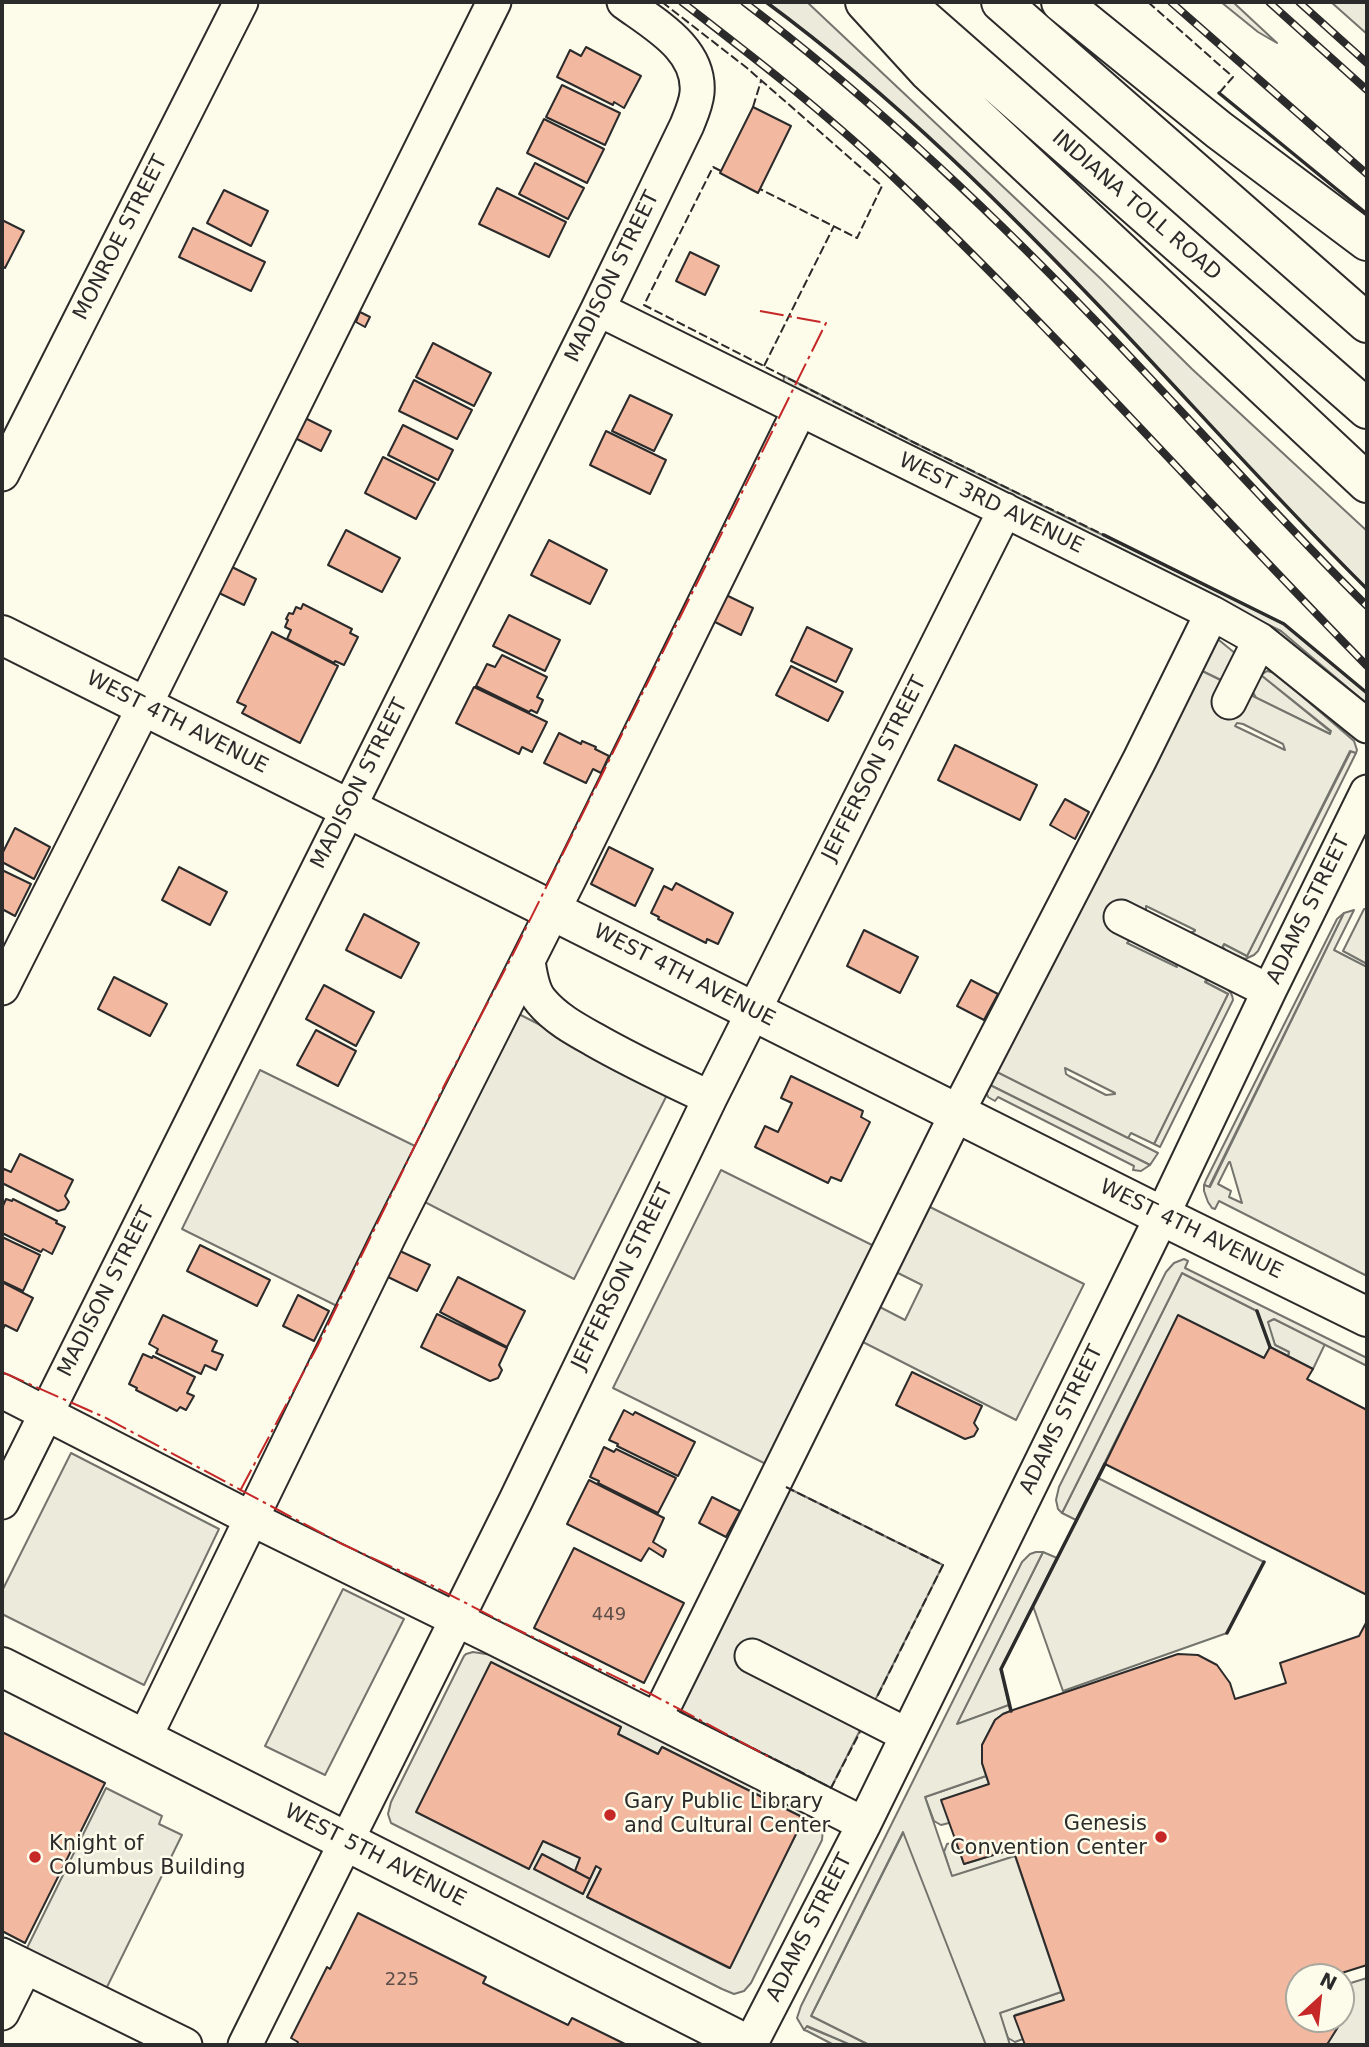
<!DOCTYPE html>
<style>
body{margin:0}
#map{position:relative;width:1369px;height:2047px;overflow:hidden;background:#fdfbea;font-family:"DejaVu Sans",sans-serif}
canvas{display:block}
.frame{position:absolute;inset:0;border:4px solid #2b2b2b;pointer-events:none}
.north{position:absolute;left:1285px;top:1963px;width:70px;height:70px;box-sizing:border-box;background:#fdfbea;border:2px solid #a9a89e;border-radius:50%;rotate:27deg;font-size:19px;font-weight:700;line-height:28px;text-align:center;color:#2b2b2b}
.north::after{content:'';display:block;margin:auto;width:24px;height:32px;background:#c62828;clip-path:polygon(50% 0,100% 100%,50% 72%,0 100%)}
</style>
<div id="map">
<canvas width="1369" height="2047"></canvas>
<div class="frame"></div>
<div class="north">N</div>
</div>
<script>
const ctx = document.querySelector('canvas').getContext('2d');
ctx.lineJoin = 'round';
function fill(path, color) { ctx.fillStyle = color; ctx.fill(path, 'evenodd'); }
function strokePath(path, color, width, dash) { ctx.strokeStyle = color; ctx.lineWidth = width; ctx.lineCap = dash ? 'butt' : 'round'; ctx.setLineDash(dash || []); ctx.stroke(path); }
function drawText(font, color, halo, rows, align = 'center') {
  ctx.font = font + ' "DejaVu Sans",sans-serif'; ctx.lineWidth = 5; ctx.setLineDash([]); ctx.textBaseline = 'middle'; ctx.strokeStyle = halo; ctx.fillStyle = color; for (const [text, x, y, turn = 0] of rows) {
    ctx.save(); ctx.translate(x, y); ctx.rotate((+turn || 0) * Math.PI / 180); ctx.textAlign = isNaN(turn) ? turn : align; if (halo) ctx.strokeText(text, 0, 0); ctx.fillText(text, 0, 0); ctx.restore();
  }
}
const green = new Path2D(`
 M766 2H807L1101 279 1192 369 1367 531V589C1282 505 1202 415 1120 328 1010 212 895 97 766 2Z
 M1221 2H1233L1277 43 1258 32Z
 M1331 2H1367V34Z
 M784 376 917 444 1284 624 1367 693V704L1281 631 783 386Z
 M1214 636 1236 654 1223 681 1198 669Z
 M1261 675 1331 732 1330 734 1256 698 1253 692Z
 M1351 751 1356 753 1258 951 1254 955 1245 959 1227 952 1223 947 1224 944 1247 956Z
 M1364 909H1367V964L1343 951Z
 M1344 913 1209 1187 1204 1185 1206 1180 1337 919Z
 M1054 959 998 1072 1158 1153 1150 1165 988 1084Z
 M1210 979C1220 984 1232 988 1233 1000L1160 1147 1154 1144 1228 994 1205 982Z
 M511 1010 669 1091 574 1279 417 1198Z
 M260 1070 419 1148 339 1307 182 1229Z
 M721 1170 880 1249 772 1467 613 1388Z
 M926 1205 1084 1284 1016 1420 859 1340 876 1305 905 1320 922 1285 894 1271Z
 M1182 1273 1257 1311 1270 1347 1264 1358 1178 1316 1076 1520 1062 1513Z
 M1274 1319 1325 1344 1313 1369 1288 1356 1289 1352 1275 1345 1267 1322Z
 M71 1453 219 1529 144 1685 2 1614V1591Z
 M1043 1552 1057 1558 1001 1669 1009 1705 956 1725Z
 M343 1589 404 1619 325 1775 265 1746Z
 M986 1776 989 1784 949 1823 941 1825 934 1821 925 1797Z
 M904 1831 986 2045H869L811 2016Z
 M956 1842 964 1864 1013 1849 1015 1856 952 1877 944 1852 947 1844Z
 M1061 1992 1064 2000 1015 2015 1023 2039 1015 2042 1008 2038 999 2013Z
 M806 2026C821 2033 836 2038 851 2045H834L807 2031 804 2030Z`);
const parking = new Path2D(`
 M1198 669 1330 734 1331 731 1261 675 1267 671 1275 673 1354 741 1357 750 1356 753 1350 751 1247 956 1224 944 1205 982 1228 994 1154 1144 1131 1133 1128 1138 997 1072ZM1237 723 1243 724 1283 744 1285 750 1235 726ZM1146 906 1195 930V931L1190 933 1146 911ZM1129 941H1135L1175 961 1177 967 1127 943ZM1065 1068 1115 1093V1094L1106 1095 1069 1076 1066 1074Z
 M1354 910 1334 950 1367 967V1276L1219 1201 1215 1209 1212 1208 1208 1202 1204 1191V1185L1210 1187 1344 913ZM1229 1162H1230L1242 1203 1229 1197 1231 1191 1218 1184Z
 M988 1084 1150 1165 1141 1171 1133 1170 1134 1166 998 1097 995 1101 988 1097 986 1091Z
 M1184 1259 1188 1261 1185 1268 1367 1358V1366L1274 1319 1268 1322 1275 1345 1289 1352 1288 1356 1270 1347 1257 1311 1182 1273 1062 1513 1058 1509 1056 1500 1059 1487 1166 1272 1174 1263Z
 M1098 1478 1264 1562 1227 1633 1063 1691 1033 1606Z
 M786 1487 943 1565 831 1788 677 1710Z
 M1036 1552H1043L957 1724 1009 1705 1011 1711 1003 1714 995 1720 982 1745V1763L986 1776 925 1797 952 1876 1015 1856 1061 1992 1000 2013 1010 2045H986L903 1832 811 2016 869 2045H851L807 2026 804 2030 797 2018 801 2006 1022 1562 1030 1554Z
 M473 1652 492 1655 807 1812 819 1822 823 1829 822 1840 751 1983 744 1991 734 1994 722 1989 391 1823 388 1814 391 1802 464 1656 466 1654ZM491 1663 621 1727 618 1734 658 1754 662 1747 804 1818 729 1968 587 1897 601 1869 596 1866 590 1878 575 1871 580 1858 543 1841 529 1868Z
 M106 1788 162 1816 159 1824 182 1835 106 1989 26 1950Z
 M1367 1978V2045H1326L1338 2027 1339 2019H1341V1986Z`);
const building = new Path2D(`
 M586 47 641 76 624 108 614 102 613 105 557 77 570 50 581 56Z
 M562 85 620 113 605 145 546 117Z
 M753 107 791 126 758 193 720 173Z
 M544 119 604 149 587 183 527 153Z
 M535 163 584 188 568 219 519 194Z
 M497 188 566 222 549 257 479 224Z
 M224 190 268 211 251 246 207 223Z
 M2 220 24 231 5 268 2 266Z
 M193 228 265 262 251 291 179 257Z
 M690 252 719 266 705 295 676 281Z
 M360 312 370 317 365 327 356 322Z
 M433 343 491 373 474 406 416 377Z
 M414 380 472 410 457 439 399 411Z
 M630 395 672 415 654 451 612 431Z
 M305 418 331 431 321 451 295 438Z
 M403 425 453 450 438 480 388 455Z
 M606 431 666 460 650 494 590 465Z
 M383 457 435 483 416 519 365 493Z
 M346 530 400 558 382 592 328 565Z
 M549 540 607 570 590 604 531 575Z
 M230 566 256 579 244 605 217 592Z
 M726 595 753 608 741 635 713 621Z
 M303 604 352 629 350 633 358 637 344 665 335 661 334 663 287 639 291 630 285 627 288 620 286 619 289 613 293 614 296 607 301 609Z
 M509 615 560 640 545 671 493 646Z
 M807 627 852 649 836 682 791 661Z
 M272 632 338 666 300 743 242 713 246 706 237 702Z
 M502 655 547 677 537 697 543 700 537 713 531 710 529 712 476 686 487 664 495 667Z
 M791 666 843 692 828 721 776 695Z
 M474 687 547 722 532 752 522 747 519 754 456 723Z
 M559 733 581 744 582 741 596 747 595 749 609 756 601 773 593 769 586 783 544 763Z
 M955 745 1037 785 1020 820 938 780Z
 M1065 799 1089 812 1075 839 1050 825Z
 M15 828 50 847 34 879 2 862V854Z
 M609 847 653 869 635 906 591 884Z
 M179 867 227 892 210 925 162 900Z
 M2 870 31 884 15 916 2 909Z
 M676 883 733 913 718 944 707 939 706 943 658 919 659 917 651 913 664 886 672 890Z
 M364 914 419 943 401 978 346 950Z
 M864 930 918 957 900 993 847 966Z
 M114 977 167 1004 150 1036 98 1009Z
 M971 980 998 994 984 1020 957 1006Z
 M324 985 374 1012 356 1046 306 1019Z
 M316 1030 356 1051 338 1086 297 1065Z
 M791 1076 863 1111 861 1117 870 1122 841 1181 831 1177 828 1183 755 1147 765 1126 778 1132 792 1103 781 1098Z
 M20 1154 73 1180 65 1196 69 1202 65 1209 58 1211 2 1183V1173L4 1169 11 1172Z
 M6 1199 12 1201 13 1199 57 1221 56 1223 65 1227 52 1254 43 1249 41 1252 2 1233V1208Z
 M2 1237 40 1255 23 1291 2 1281Z
 M200 1245 270 1280 257 1306 187 1271Z
 M400 1251 430 1265 417 1291 388 1277Z
 M458 1277 525 1311 507 1347 440 1312Z
 M2 1282 33 1298 17 1331 5 1325 3 1329 2 1328Z
 M298 1295 329 1311 314 1341 283 1326Z
 M437 1314 507 1348 499 1365 502 1370 498 1378 490 1381 421 1347Z
 M163 1315 217 1341 212 1351 223 1355 216 1370 205 1365 201 1374 156 1353 158 1349 149 1344Z
 M1178 1315 1264 1358 1270 1347 1313 1369 1307 1379 1367 1410V1595L1105 1464Z
 M143 1354 152 1358 153 1356 195 1377 187 1393 194 1396 186 1410 180 1407 177 1411 136 1390 137 1388 129 1384Z
 M912 1372 982 1406 974 1423 978 1429 974 1436 965 1439 896 1405Z
 M624 1410 633 1415 635 1412 695 1442 678 1476 617 1446 618 1444 609 1440Z
 M604 1447 614 1452 616 1449 676 1478 658 1513 598 1483 599 1481 590 1477Z
 M589 1480 664 1518 653 1542 666 1550 663 1557 649 1548 641 1561 567 1524Z
 M712 1497 740 1511 726 1537 699 1523Z
 M574 1548 684 1603 644 1683 534 1628Z
 M1367 1621V1965L1329 1977H1299V2019H1339L1338 2027 1328 2043 1326 2045H1025L1014 2016 1064 2000 1013 1849 964 1864 941 1800 989 1784 982 1763V1745L995 1720 1003 1714 1013 1710 1178 1654 1198 1655 1217 1665 1230 1683 1235 1699 1286 1683 1280 1663 1359 1636Z
 M491 1662 621 1727 618 1734 658 1754 662 1747 804 1818 730 1968 587 1897 601 1869 596 1866 590 1879 575 1871 580 1858 543 1841 529 1869 416 1812Z
 M2 1732 105 1783 25 1943 2 1931Z
 M542 1854 590 1879 583 1894 534 1869Z
 M358 1913 486 1977 483 1983 568 2025 572 2018 627 2045H297L298 2042 291 2038 327 1967 330 1969Z`);
const minor = new Path2D(`
 M598 309 1212 613 1260 640 1367 726
 M2 474 241 2
 M1229 702 1260 640
 M1121 917 1269 991
 M528 961C530 974 532 991 541 1001 555 1018 575 1029 593 1039 631 1061 670 1079 710 1098
 M2 988 144 707 494 2
 M2 1391 252 1519 492 1637 864 1824
 M2 1502 598 309 687 125C691 115 696 104 697 93 701 49 654 24 624 2
 M752 1656 907 1735
 M657 1720 957 1113 1140 759 1212 613
 M144 1739 389 1236 569 879 800 409
 M2 1955 185 2045
 M2 2013 25 1967
 M245 2045 516 1500 710 1098 1005 510
 M750 2045 864 1824 1162 1216 1269 991 1367 792`);
const major = new Path2D(`
 M2 635 1162 1216 1367 1317
 M2 1667 748 2045`);
const highway = new Path2D(`
 M865 2 929 72 1367 483
 M904 2 1367 409
 M1001 2 1367 323
 M1061 2 1219 130 1367 241`);
const rail = new Path2D(`
 M682 2C752 56 822 110 887 171 1054 329 1206 502 1367 666
 M744 2C869 97 984 205 1093 318 1185 413 1273 513 1367 606
 M1171 2 1367 174
 M1269 2 1367 90
 M1299 2 1367 63`);
const fence = new Path2D(`
 M662 2 747 68 882 186 857 238 760 189
 M1148 2 1233 77 1219 93
 M753 107 761 81
 M721 171 713 167 644 305 917 444 1104 535
 M764 366 834 226
 M786 1487 943 1565 876 1699
 M677 1710 713 1728
 M719 1731 790 1767
 M797 1770 831 1788 860 1732`);
const wall = new Path2D(`
 M766 2C895 97 1010 212 1120 328 1202 415 1282 505 1367 589
 M1219 93 1367 214
 M1104 535 1284 624 1367 693
 M1257 1311 1270 1347
 M1227 1633 1264 1562
 M1011 1711 1001 1669 1105 1464`);
const power = new Path2D(`
 M2 1372 104 1417 342 1544 433 1586 516 1629 651 1694 773 1759
 M240 1491 318 1345 444 1086 512 956 826 323 755 310`);
const markers = [
 [610,1815,7,"#c62828"],
 [1161,1837,7,"#c62828"],
 [35,1857,7,"#c62828"]
];
const numberNames = [
 ["449",609,1615],
 ["225",402,1980]
];
const streetNames = [
 ["INDIANA TOLL ROAD",1136,206,41],
 ["MONROE STREET",121,238,-63],
 ["MADISON STREET",613,277,-64],
 ["WEST 3RD AVENUE",991,504,26],
 ["WEST 4TH AVENUE",177,723,27],
 ["JEFFERSON STREET",875,769,-63],
 ["MADISON STREET",360,784,-63],
 ["ADAMS STREET",1309,910,-64],
 ["WEST 4TH AVENUE",684,976,27],
 ["WEST 4TH AVENUE",1191,1230,26],
 ["JEFFERSON STREET",623,1277,-64],
 ["MADISON STREET",107,1292,-63],
 ["ADAMS STREET",1062,1420,-64],
 ["WEST 5TH AVENUE",375,1856,27],
 ["ADAMS STREET",810,1928,-63]
];
const poiNames = [
 ["Gary Public Library",624,1803],
 ["and Cultural Center",624,1827],
 ["Genesis",1147,1825,"right"],
 ["Convention Center",1147,1849,"right"],
 ["Knight of",49,1845],
 ["Columbus Building",49,1869]
];
fill(green, '#ecebdb');
strokePath(green, '#74746e', 2);
fill(parking, '#eceadb');
strokePath(parking, '#74746e', 2);
fill(building, '#f2b8a0');
strokePath(building, '#2b2b2b', 2);
strokePath(minor, '#2b2b2b', 37);
strokePath(major, '#2b2b2b', 42);
strokePath(highway, '#2b2b2b', 42);
strokePath(minor, '#fdfbea', 33);
strokePath(major, '#fdfbea', 38);
strokePath(highway, '#fdfbea', 38);
strokePath(rail, '#2b2b2b', 8);
strokePath(rail, '#fdfbea', 5, [16]);
strokePath(fence, '#2b2b2b', 2, [9, 3.5]);
strokePath(wall, '#2b2b2b', 3.5);
strokePath(power, '#c62828', 2, [24, 5, 3.5, 5]);
for (const [x, y, r, color] of markers) { const dot = new Path2D(); dot.arc(x, y, r, 0, 2 * Math.PI); ctx.fillStyle = color; ctx.fill(dot); strokePath(dot, '#fdfbea', 2.5); }
drawText('18px', '#5d4e48', null, numberNames);
drawText('21px', '#2b2b2b', '#fdfbea', streetNames);
drawText('21px', '#2b2b2b', '#fdfbea', poiNames, 'left');
</script>
